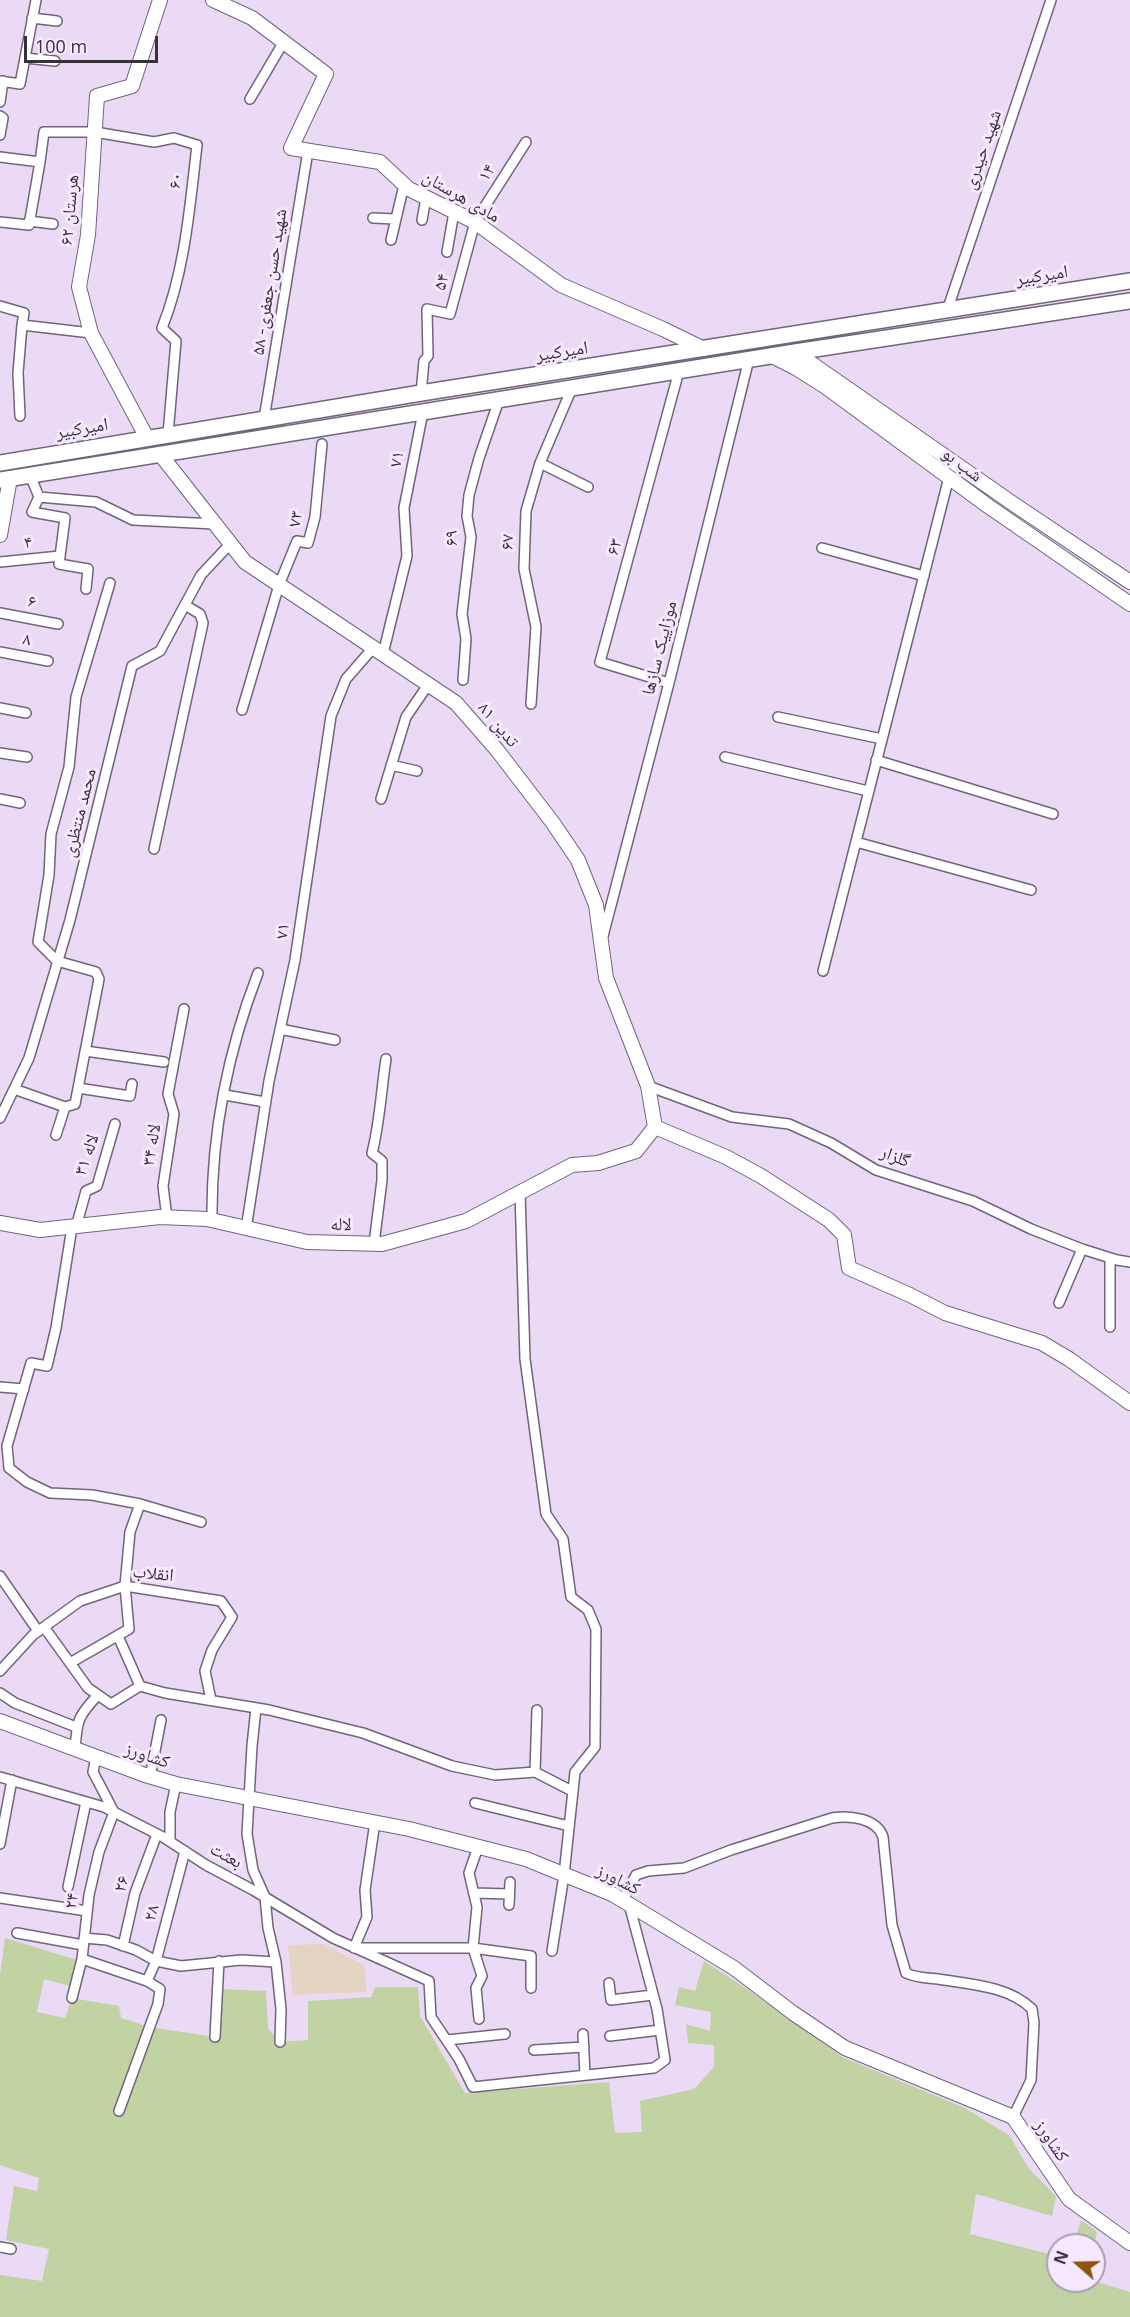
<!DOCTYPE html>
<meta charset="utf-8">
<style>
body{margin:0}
#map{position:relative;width:1130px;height:2317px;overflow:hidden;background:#eadaf5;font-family:"Open Sans",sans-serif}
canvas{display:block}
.north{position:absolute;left:1046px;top:2233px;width:60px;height:60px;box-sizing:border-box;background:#f6e9ff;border:2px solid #aa9fb1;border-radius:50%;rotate:290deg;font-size:16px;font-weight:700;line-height:24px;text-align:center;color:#37313c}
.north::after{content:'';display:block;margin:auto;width:21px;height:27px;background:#8d550c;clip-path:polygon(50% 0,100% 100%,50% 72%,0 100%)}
.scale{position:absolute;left:24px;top:36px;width:134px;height:27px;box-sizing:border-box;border:3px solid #37313c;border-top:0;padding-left:8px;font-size:18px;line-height:21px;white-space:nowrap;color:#37313c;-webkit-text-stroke:4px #f6e9ff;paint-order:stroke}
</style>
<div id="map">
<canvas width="1130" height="2317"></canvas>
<div class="north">N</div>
<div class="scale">100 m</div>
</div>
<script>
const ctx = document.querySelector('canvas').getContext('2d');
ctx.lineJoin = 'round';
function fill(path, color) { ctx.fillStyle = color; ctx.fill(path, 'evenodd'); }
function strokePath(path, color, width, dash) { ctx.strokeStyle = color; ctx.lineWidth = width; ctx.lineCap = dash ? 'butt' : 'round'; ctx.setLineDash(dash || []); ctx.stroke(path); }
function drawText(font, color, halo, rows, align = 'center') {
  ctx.font = font + ' "Open Sans","Noto Naskh Arabic",sans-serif'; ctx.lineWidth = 6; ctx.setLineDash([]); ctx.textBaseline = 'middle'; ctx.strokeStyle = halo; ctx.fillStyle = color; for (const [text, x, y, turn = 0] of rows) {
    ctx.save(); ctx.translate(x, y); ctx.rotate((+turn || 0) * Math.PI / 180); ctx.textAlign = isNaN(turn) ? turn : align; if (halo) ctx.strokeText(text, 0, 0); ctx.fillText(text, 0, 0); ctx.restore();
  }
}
const education = new Path2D(`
 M324 1944 364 1965 367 1992 293 1995 288 1945Z`);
const green = new Path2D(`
 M5 1938 77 1960 73 1987 44 1979 37 2012 65 2018 72 1998 119 2006 121 2018 149 2027 215 2037 221 1989 266 1991 268 2029 280 2042 308 2040V2001L371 1997 375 1987H418L420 2016 465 2093 609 2082 615 2133 642 2132 640 2101 694 2089 714 2067V2045L688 2043 686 2024 710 2031 711 2012 675 2005 679 1987 695 1991 704 1961 747 1989 842 2057 965 2108 1010 2136 1029 2169 1056 2196 1052 2216 976 2194 970 2234 1058 2256V2281H1094L1130 2292V2317H0V2275L42 2281 49 2249 6 2240 14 2186 37 2191 39 2178 0 2165V1975Z
 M1081 2220 1097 2232 1094 2246 1073 2245Z`);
const street = new Path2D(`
 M32 18 57 21
 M25 58 55 61
 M0 81 20 84 36 0
 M250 99 283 43
 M0 102 3 81
 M0 116 3 118 0 135
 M0 157 40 162 44 132H95L154 142 174 138 197 145C190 205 185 271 162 328L176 341 168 434
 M373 218 395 219
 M422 220 426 198
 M29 221 53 224
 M0 222 29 225 40 162
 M391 240 404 185
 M447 252 454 212
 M0 306 24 313 22 325 91 333
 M947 311 1051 0
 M421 393 424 361 428 356 427 309 450 314 475 222 526 142
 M20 416 18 373 22 325
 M264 419 308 151
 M540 463 588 487
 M30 475 39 497 96 502 133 520 215 524
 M39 497 32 512 65 518 59 564 88 569 86 589
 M822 548 924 576
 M0 562 60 556
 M0 613 58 624
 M0 652 48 661
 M383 654 407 556 404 508 423 412
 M463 680 466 639 462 614 471 537 467 516 469 495 479 458 499 400
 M669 683 600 662 679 371
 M531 704 536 627 524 569 526 511 540 463 572 388
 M0 708 26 713
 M242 710 279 585 297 541 308 543 315 517 322 444
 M778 717 882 739
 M0 753 27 757
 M725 757 868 791
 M876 760 1053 814
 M391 765 417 771
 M0 799 20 803
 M381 799 406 717 428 685
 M856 842 1031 890
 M154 849 203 623 200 614 185 605
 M603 936 669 683 749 359
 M823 971 949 477
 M280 1029 335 1040
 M85 1051 164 1062
 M648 1086 732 1117 789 1124 831 1143 876 1170 973 1201 1031 1229 1082 1249 1117 1260 1130 1262
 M78 1088 130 1096 132 1084
 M14 1089 65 1107
 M225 1095 265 1102
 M0 1118 29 1058 70 920 132 666 160 651 201 575 230 544
 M56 1135 65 1107 75 1104 99 979 96 972 57 961 38 942 49 875 51 834 69 767 76 697 110 583
 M520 1192 525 1359 546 1514 563 1539 571 1597 588 1610 596 1629 595 1747 575 1772 564 1875 552 1951
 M167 1218 163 1186 174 1114 168 1094 184 1009
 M212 1221C211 1137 228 1051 258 973
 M72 1227 56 1328 47 1366 31 1363 7 1446 9 1468 27 1482 50 1493 92 1495 140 1504 201 1522
 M76 1227 86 1191 97 1186 115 1124
 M246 1229 269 1081 295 960 331 716 346 679 373 648
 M374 1244 382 1180V1161L372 1153C380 1122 381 1091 386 1059
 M1110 1258V1327
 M1059 1303 1082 1249
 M0 1387 24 1389
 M0 1576 38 1631
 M44 1627 88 1688 111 1704 140 1686 165 1693 269 1710 363 1733 452 1766 495 1775 535 1772 572 1791
 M118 1636 140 1686
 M70 1663 129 1629 125 1586 130 1532 140 1504
 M0 1671 33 1635 80 1601 125 1586 221 1601 232 1617 212 1650 205 1671 211 1700
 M0 1693 15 1703 76 1727
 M256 1708 252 1746 247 1834 253 1870 265 1897 268 1928 276 1962 281 2009 280 2042
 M75 1749C77 1720 78 1716 98 1695
 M535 1772 537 1710
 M0 1777 104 1807 163 1837 206 1865 253 1890 333 1938 429 1981 431 2017 459 2059 473 2087 654 2068 665 2060 657 2009 629 1904
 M150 1777 161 1720
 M475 1803 569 1826
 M375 1822 365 1890 367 1917 354 1948H473L531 1956V1988
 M170 1841V1812L176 1784
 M0 1844 12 1780
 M478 1847 469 1873 477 1907 473 1948 482 1976 476 1988 479 2019
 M68 1887 86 1802
 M474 1893 509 1894
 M0 1898 87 1911
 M623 1900 636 1875 648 1871 684 1868 731 1850 832 1818C849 1815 877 1818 883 1837L892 1925 906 1973C916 1978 928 1978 938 1979 969 1984 1009 1986 1032 2009L1034 2023 1031 2080 1013 2117
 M509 1905 510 1882
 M17 1933 83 1945
 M84 1938 107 1940 136 1950 156 1961 181 1966 241 1960 276 1962
 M123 1946 135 1893 157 1834
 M82 1959 147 1981 160 1989 158 2004 119 2111
 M147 1981 156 1961 185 1851
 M609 1983 611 2000 653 1995
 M72 1998 82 1959 89 1895 99 1852 114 1812 93 1772 96 1757
 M583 2034 585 2075
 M610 2036 660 2030
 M215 2037 219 1961
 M447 2040 505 2034
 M534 2050 584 2047
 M0 2247 11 2249`);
const secondary = new Path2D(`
 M213 0 252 18 326 74 291 148 380 162 409 189 475 222 561 285 663 329 704 349
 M795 352 1015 505 1130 582
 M772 356 796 368 826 387 988 506 1130 604
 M147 438 91 333 79 287 88 235 97 96 132 86 160 0
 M160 454 245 562 456 703 497 750 553 823 578 860 596 905 606 978 648 1086 655 1127
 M0 535 10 478
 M655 1127 726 1157 761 1176 829 1220 844 1235 849 1268 910 1295 945 1313 1042 1343 1069 1359 1130 1403
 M0 1223 40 1230 160 1217 207 1219 307 1242 382 1244 466 1221 572 1165 598 1163 636 1151 655 1127
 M0 1721 145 1775 176 1784 409 1829 526 1859 612 1894 734 1968 793 2013 845 2048 1013 2117 1069 2199 1130 2243`);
const primary = new Path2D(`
 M0 463 421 393 1130 281
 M0 480 795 352 1130 301`);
const streetNames = [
 ["شهيد حیدری",983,150,-71],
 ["۱۴",487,173,-57],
 ["۶۰",176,181,-84],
 ["مادی هرستان",461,197,30],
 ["هرستان ۶۲",70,210,-85],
 ["امیرکبیر",1042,276,-9],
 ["شهید حسن جعفری- ۵۸",270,282,-81],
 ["۵۴",442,282,-75],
 ["امیرکبیر",562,352,-9],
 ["امیرکبیر",82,429,-10],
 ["۷۱",397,459,-79],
 ["شب بو",962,465,37],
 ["۷۳",296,519,-79],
 ["۶۹",452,538,-91],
 ["۶۷",508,542,-88],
 ["۴",28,543,-6],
 ["۶۳",615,547,-75],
 ["۶",32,602,11],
 ["۸",27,640,11],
 ["موزاییک سازها",660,648,-76],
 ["تدین ۸۱",498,725,50],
 ["محمد منتظری",80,813,-76],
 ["۷۱",283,931,-82],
 ["لاله ۳۴",152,1145,-81],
 ["لاله ۳۱",87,1155,-71],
 ["گلزار",895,1157,21],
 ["لاله",341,1225,1],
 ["انقلاب",153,1574,6],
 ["کشاورز",147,1756,18],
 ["بعثت",226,1856,29],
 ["کشاورز",618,1880,27],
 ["۲۶",122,1884,-73],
 ["۲۴",72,1901,-80],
 ["۲۸",152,1913,-75],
 ["کشاورز",1051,2141,56]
];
fill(education, '#e5d4c3');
fill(green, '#c1d3a3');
strokePath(street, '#72647b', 12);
strokePath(secondary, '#72647b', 16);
strokePath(primary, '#72647b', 18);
strokePath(street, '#fff', 9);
strokePath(secondary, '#fff', 14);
strokePath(primary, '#fff', 15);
drawText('18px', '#37313c', '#f6e9ff', streetNames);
</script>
